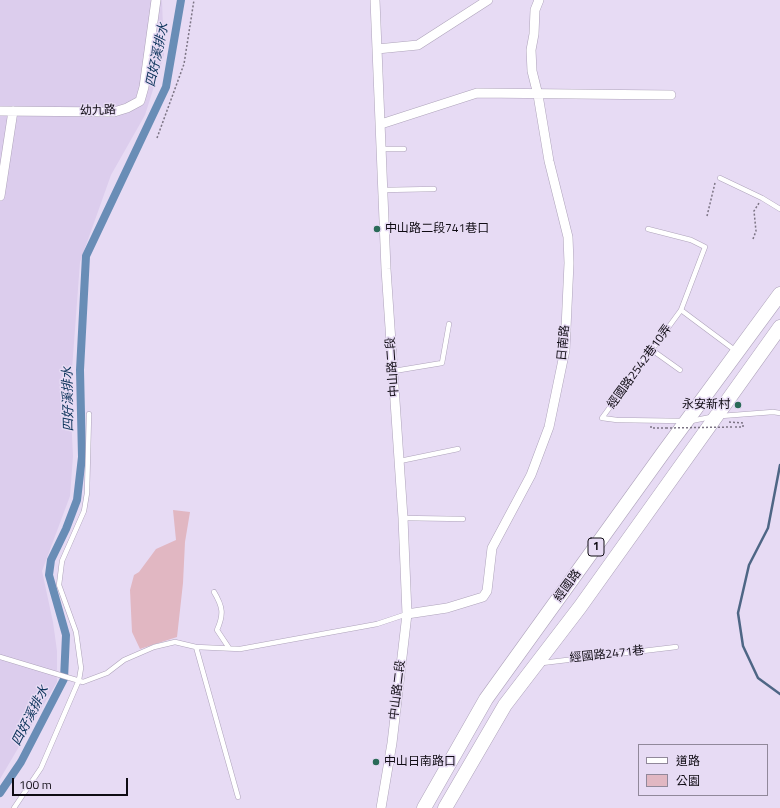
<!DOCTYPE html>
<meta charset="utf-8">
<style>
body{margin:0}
#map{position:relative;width:780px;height:808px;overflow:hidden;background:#e7dbf4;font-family:"Titillium Web","Noto Sans TC",sans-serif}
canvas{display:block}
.legend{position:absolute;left:638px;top:744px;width:130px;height:52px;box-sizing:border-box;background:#e7dbf4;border:1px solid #91889a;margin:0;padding:5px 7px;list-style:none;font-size:12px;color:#0f0b13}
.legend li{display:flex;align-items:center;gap:8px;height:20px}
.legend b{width:20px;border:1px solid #91889a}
.scale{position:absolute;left:12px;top:778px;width:116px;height:18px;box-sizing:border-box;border:2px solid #0f0b13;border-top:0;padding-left:5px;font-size:12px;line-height:14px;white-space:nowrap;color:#0f0b13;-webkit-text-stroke:3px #e7dbf4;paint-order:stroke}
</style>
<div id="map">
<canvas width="780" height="808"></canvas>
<ul class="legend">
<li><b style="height:5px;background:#fff"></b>道路</li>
<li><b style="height:11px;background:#e1b7c2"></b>公園</li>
</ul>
<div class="scale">100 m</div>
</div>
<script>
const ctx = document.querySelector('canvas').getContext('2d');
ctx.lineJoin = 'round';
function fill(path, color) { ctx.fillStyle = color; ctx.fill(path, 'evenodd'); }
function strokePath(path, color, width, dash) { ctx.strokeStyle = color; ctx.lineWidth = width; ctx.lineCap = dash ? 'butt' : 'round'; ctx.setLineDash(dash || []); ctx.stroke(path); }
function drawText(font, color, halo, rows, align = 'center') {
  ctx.font = font + ' "Titillium Web","Noto Sans TC",sans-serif'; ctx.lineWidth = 3; ctx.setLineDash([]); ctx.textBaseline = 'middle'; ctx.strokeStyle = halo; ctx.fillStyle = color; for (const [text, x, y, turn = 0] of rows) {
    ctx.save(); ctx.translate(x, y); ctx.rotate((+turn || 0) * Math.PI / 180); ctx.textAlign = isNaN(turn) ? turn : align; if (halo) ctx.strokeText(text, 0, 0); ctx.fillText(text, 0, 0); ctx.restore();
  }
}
const built = new Path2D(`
 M0 0H162L164 55 145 115 111 175 80 262 70 396 73 456 70 496 42 571 53 622 57 651V682L0 779Z`);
const green = new Path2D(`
 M173 510 190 512 185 542 183 583 177 637 140 649 132 632 130 590 134 575 139 572 156 549 176 540Z`);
const stream = new Path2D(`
 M780 465 768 528 749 565 738 613 743 646 758 678 780 694`);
const canal = new Path2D(`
 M0 793 21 762 64 679 66 635 49 575 51 560 66 529 77 500 82 457 80 370 86 256 166 87 181 0`);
const path = new Path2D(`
 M157 138 184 64 194 0
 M707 216 715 183
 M753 239 756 231 754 211 759 203
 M729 422 743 423V427H733
 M651 426V428H666`);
const service = new Path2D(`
 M382 149H404
 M720 178 762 198 780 209
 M383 190 434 189
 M648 229 691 240 705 247 681 310
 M652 350 680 370
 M394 371 442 363 449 324
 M721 416 773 412 780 413
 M684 421 617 420 602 418 681 310 736 351
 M691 421 711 417
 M400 461 458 449
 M403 518 463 519
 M214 592C223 607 224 614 217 630L229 648
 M196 647 238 797
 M0 657 83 682 107 673 124 660 154 647 175 642 196 647 240 649 377 624 407 614
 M542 663 676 647
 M14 808 41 768 79 680 81 668 76 632 59 585 62 561 84 511 87 493 89 414`);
const minor = new Path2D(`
 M375 0 386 269 403 518 407 614 392 743 381 808
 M377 49 418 45 488 0
 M0 111 114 112 127 108 140 101 144 87 156 0
 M381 124 477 93 671 95
 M0 196 13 111
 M407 614 447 608 483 597 487 591 492 548 531 475 549 427 565 350 569 263 568 237 549 161 538 95 532 71 531 50 534 34 535 10 539 0`);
const primary = new Path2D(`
 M424 808 486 699 663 453 780 294
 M445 808 505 705 580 607 780 327`);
const pathBridge = new Path2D(`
 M666 428 733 427`);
const markers = [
 [377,229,4,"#2a6a58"],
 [738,405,4,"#2a6a58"],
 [376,762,4,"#2a6a58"]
];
const shields = [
 [596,547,16]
];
const shieldNames = [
 ["1",596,547]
];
const streetNames = [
 ["幼九路",98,111,-2],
 ["日南路",564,343,-85],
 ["中山路二段",393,367,-94],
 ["經國路2542巷10弄",640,367,-54],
 ["經國路",568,586,-54],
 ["經國路2471巷",607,655,-6],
 ["中山路二段",398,690,-83]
];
const poiNames = [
 ["中山路二段741巷口",385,229],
 ["永安新村",730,405,"right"],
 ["中山日南路口",384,762]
];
const waterNames = [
 ["四好溪排水",158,55,-78],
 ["四好溪排水",69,399,-91],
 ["四好溪排水",31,716,-63]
];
fill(built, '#dccded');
fill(green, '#e1b7c2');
strokePath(stream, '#4e6685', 2.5);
strokePath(canal, '#698db6', 8);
strokePath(service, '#aea3ba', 5.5);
strokePath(minor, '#aea3ba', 10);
strokePath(primary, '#aea3ba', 15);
strokePath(path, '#7c7484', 1.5, [2, 2]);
strokePath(service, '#fff', 4.5);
strokePath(minor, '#fff', 9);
strokePath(primary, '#fff', 14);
strokePath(pathBridge, '#7c7484', 1.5, [2, 2]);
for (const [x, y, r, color] of markers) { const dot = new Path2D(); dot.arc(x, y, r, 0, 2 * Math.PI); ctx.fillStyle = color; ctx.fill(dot); strokePath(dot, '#e7dbf4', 1.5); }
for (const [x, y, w] of shields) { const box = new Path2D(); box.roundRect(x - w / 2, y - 9, w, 18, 3); ctx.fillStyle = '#e7dbf4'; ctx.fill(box); strokePath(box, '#0f0b13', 1); }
drawText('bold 11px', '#0f0b13', null, shieldNames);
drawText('12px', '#0f0b13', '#e7dbf4', streetNames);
drawText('12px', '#0f0b13', '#e7dbf4', poiNames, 'left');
drawText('italic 13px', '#0b325a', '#e7dbf4', waterNames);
</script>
